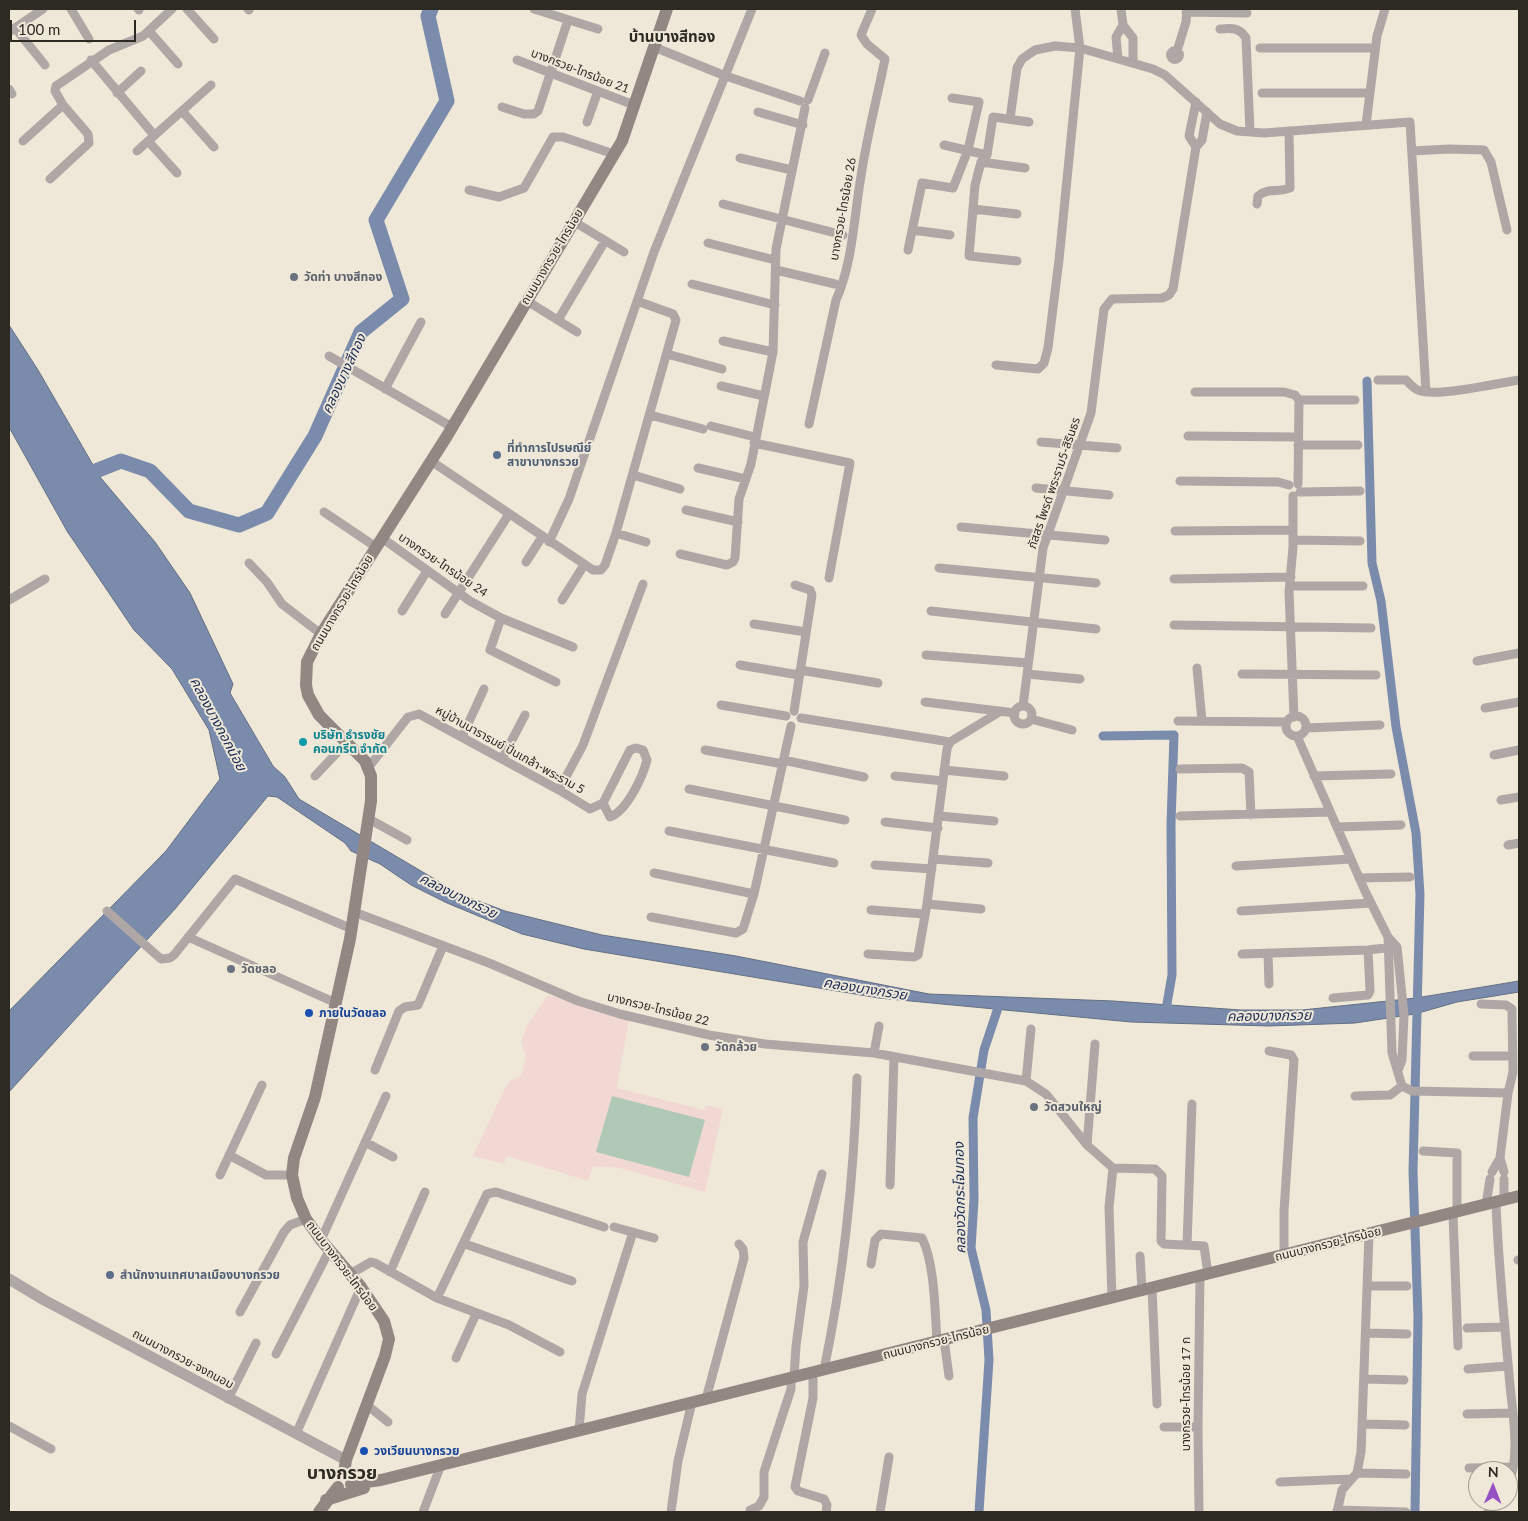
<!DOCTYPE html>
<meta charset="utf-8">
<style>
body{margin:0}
#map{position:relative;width:1528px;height:1521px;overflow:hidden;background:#efe8d8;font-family:Lato,sans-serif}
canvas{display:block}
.frame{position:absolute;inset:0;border:10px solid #2d2a24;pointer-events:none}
.north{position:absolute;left:1468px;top:1461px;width:50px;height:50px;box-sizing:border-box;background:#efe8d8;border:1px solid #a19c90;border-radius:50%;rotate:1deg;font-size:14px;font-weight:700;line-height:20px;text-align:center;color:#2d2a24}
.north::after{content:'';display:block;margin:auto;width:18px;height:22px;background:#9651c5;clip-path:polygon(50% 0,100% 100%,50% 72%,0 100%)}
.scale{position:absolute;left:10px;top:20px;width:126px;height:22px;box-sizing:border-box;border:2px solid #2d2a24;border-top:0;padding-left:6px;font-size:15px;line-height:18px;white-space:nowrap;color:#2d2a24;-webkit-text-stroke:4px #efe8d8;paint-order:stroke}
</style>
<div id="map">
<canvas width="1528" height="1521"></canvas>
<div class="frame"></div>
<div class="north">N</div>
<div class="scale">100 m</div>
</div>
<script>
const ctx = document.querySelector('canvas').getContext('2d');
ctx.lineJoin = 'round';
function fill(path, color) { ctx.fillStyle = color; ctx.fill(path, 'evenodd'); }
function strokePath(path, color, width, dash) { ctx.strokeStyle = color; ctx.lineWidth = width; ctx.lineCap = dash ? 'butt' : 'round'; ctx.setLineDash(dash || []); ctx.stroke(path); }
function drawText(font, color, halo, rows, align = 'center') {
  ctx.font = font + ' Lato,"Noto Sans Thai",sans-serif'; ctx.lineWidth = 4; ctx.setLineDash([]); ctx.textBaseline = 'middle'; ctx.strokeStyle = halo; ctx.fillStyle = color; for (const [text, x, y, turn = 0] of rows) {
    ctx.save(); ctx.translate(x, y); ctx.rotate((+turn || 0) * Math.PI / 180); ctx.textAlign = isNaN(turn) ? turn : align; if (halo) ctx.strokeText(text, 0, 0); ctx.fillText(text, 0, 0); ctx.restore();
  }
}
const education = new Path2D(`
 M548 995 629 1019 617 1088 704 1110 707 1105 723 1109 705 1192 620 1168 593 1166 588 1181 510 1157 506 1158 504 1164 473 1156 503 1092 510 1081 521 1076 526 1056 521 1042 526 1027Z`);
const green = new Path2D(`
 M612 1096 705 1120 689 1177 596 1152Z`);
const water = new Path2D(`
 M9 325 38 370 100 477 155 542 190 593 233 684 230 693 273 766 285 777 299 799 460 894 505 911 602 935 736 956 929 994 1113 1001 1241 1010H1302L1416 998 1519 981V992L1457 1002 1415 1014 1355 1023 1269 1026 1131 1022 879 998 584 949 522 934 447 903 411 885 380 864 351 851 345 843 277 797 268 796 175 909 9 1092V1011L166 851 220 779 209 730 172 669 134 630 67 531 9 427Z`);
const canal = new Path2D(`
 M1367 381 1372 563 1381 601 1396 727 1416 833 1420 894 1413 1171 1418 1317 1415 1512
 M1103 736 1174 735 1171 824 1172 975 1165 1015
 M979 1512 989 1360 986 1310 971 1248 974 1200 973 1118 984 1050 999 1005`);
const river = new Path2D(`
 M78 478 121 461 150 471 189 511 239 525 267 513 315 436 361 332 402 299 376 220 447 101 428 16 431 9`);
const minor = new Path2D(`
 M71 9 89 39
 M138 9 139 10
 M187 9 214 39
 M248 9 249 10
 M534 9 598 29
 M1121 9 1123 25 1133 38V62
 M1186 12 1247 13
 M15 28 45 65
 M1220 29C1232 28 1239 27 1246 38L1250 132
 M149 31 178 64
 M9 32 43 9
 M654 47 723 75 800 101
 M1260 48H1375
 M1170.5 55a4.5 4.5 0 1 1 9 0a4.5 4.5 0 1 1-9 0Z
 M1177 51 1186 22 1187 9
 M1118 59 1116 37 1123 25
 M91 60 154 135
 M517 60 634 105
 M9 89 12 94
 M117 93 141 71
 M1262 93H1369
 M808 100 825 53
 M1196 102 1189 136 1196 147
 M502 107 524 114H534L538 111 568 20
 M182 111 214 147
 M758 112 803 125
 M1010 119 1017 68 1022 59 1035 50 1055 46 1080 48 1153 69 1165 75 1220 124 1237 131 1264 133 1410 122 1426 392
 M587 122 598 91
 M1366 125 1377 36 1385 9
 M23 141 63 105 55 91 56 86 109 50 143 36 172 9
 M148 141 177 173
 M944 145 987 155
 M137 151 211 85
 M1412 151 1449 149 1484 150 1491 162 1507 230
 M740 158 792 170
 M981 162 1025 168
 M50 179 89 143 88 134 63 105
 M469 190 499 197 524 188 553 137H563L614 154
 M723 204 843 235
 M1257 204 1258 196C1268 187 1279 193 1290 188L1289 131
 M973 209 1017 214
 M573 221 624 252
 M912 230 950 235
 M708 243 775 260
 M908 250 922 183 953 188 968 150 979 102 952 98
 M1017 261 969 256 975 185 981 162 987 155 993 117 1029 122
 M776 270 835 284
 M692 284 775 305
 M527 301 577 332
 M558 320 605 241
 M723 341 773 352
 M667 354 722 369
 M329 356 452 427
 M996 365 1038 369 1044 363 1048 348 1059 260 1080 48 1075 9
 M1378 380H1406C1409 383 1413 388 1418 390 1435 398 1498 383 1519 380
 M721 386 764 396
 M385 389 421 322
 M1195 392H1284L1295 395 1299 400 1298 484
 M1299 400H1355
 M650 415 703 429
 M809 424 836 300C853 262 854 216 861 176 867 136 877 98 885 59L867 44 861 35 872 9
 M711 426 755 437
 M1188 436 1298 437
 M1041 442 1117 448
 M754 443 850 463 829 578
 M1298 445H1358
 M431 461 593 570H601L605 565 616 533 676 320 673 314 637 301
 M698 468 746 479
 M633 475 680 489
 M1180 481 1278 482 1289 485
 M1036 488 1109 495
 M1300 492 1360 491
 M1293 496V547L1289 592 1294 717
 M686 510 738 522
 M324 512 376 547
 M961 527 1105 540
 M1175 531 1293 530
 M616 533 646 542
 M382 538 470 601 501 618 573 647
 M1293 540 1360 541
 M549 542 569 499 654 252 752 9
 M680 554 727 565 733 562 735 558 739 499 751 464 773 352 776 249 805 108
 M526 562 542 537
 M249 563 267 582 282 604 321 634
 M939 568 1096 583
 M1174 579 1291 577
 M1290 586H1363
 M9 600 45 579
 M562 600 584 565
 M402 611 427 571
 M931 611 1096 629
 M445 614 509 514
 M501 618 490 650 556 682
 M754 624 806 632
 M1174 625 1371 628
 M926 655 1028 663
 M1477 661 1519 653
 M740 665 799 675
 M1197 668 1202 721
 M800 670 878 683
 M1027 674 1080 679
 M1242 674 1376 675
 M925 702 1015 713
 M721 705 786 716
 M1023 706 1043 548 1091 413 1104 309 1112 299 1162 298 1169 295 1173 289 1196 147 1202 140 1207 112
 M1014 715a9 9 0 1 1 18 0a9 9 0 1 1-18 0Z
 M1485 708 1519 702
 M794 711 812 595 810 590 795 585
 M1286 726a10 10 0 1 1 20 0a10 10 0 1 1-20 0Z
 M801 718 950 742
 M1031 719 1072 730
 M1178 721 1287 722
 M1306 728 1380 725
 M1297 736 1365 891 1388 937 1397 947 1404 1015 1402 1060 1398 1070
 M462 737 484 689
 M705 750 783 764
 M1494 755 1519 750
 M502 759 525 715
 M783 760 864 777
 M368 768 408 717 419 714 559 790 590 809 603 803 610 817C627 811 643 776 647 760L643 750 636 748 630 750 603 803 590 809
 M1180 769 1242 768 1249 772 1251 815
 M944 770 1004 776
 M315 776 347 742
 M895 776 943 781
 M1314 776 1391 774
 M689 789 845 820
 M559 790 583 745 643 584
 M1501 800 1519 797
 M939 816 994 821
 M1180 816 1330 812
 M369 819 407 840
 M885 822 938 828
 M1337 827 1401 825
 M669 831 834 863
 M1508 845 1519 843
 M933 859 988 863
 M875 865 932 869
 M1236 866 1351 859
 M654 873 754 894
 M1359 878 1410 877
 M927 904 981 909
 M871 910 924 914
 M107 911 161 959 170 958 174 955 235 879 352 929
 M1241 911 1371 903
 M354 912 489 963 578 1001 620 1014 709 1035 765 1044 874 1053 1026 1081 1046 1094 1087 1145 1113 1168 1155 1169 1162 1176 1161 1241 1164 1244 1204 1246 1208 1274
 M651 917 736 933 743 929 754 894 791 726
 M188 937 336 1003
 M1388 937 1392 1053 1402 1086 1412 1091 1508 1093
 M1268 953 1269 984
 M868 954 914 957 918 955 927 904 947 749 950 742 1001 711
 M1242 954 1368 950 1394 947
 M1333 998 1368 995 1370 991 1368 950
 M1481 1004 1506 1005 1512 1009V1014L1513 1072 1508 1093 1500 1158 1504 1172
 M1269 1051 1291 1055 1294 1060 1284 1211V1255
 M874 1053 879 1026
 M1473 1056H1513
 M375 1070 399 1011 405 1007 418 1005 443 946
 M1026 1081 1031 1029
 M1355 1096 1390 1095 1402 1086
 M365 1142 393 1157
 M1087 1145 1095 1044
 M1423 1151 1457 1153V1213
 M229 1155 266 1175H292
 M1492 1172 1500 1158
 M220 1175 262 1085
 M1504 1179V1200
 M890 1185 894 1057
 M1496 1203C1498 1260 1504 1317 1509 1374 1511 1405 1522 1456 1508 1484
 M1486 1205 1490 1179
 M1453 1214 1458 1346
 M614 1227 654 1238
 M321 1240 386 1096
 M465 1244 572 1281
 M1187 1245 1192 1104
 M1140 1256 1142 1290
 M1518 1260H1519
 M871 1264 875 1240 881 1234 922 1238C935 1264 935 1313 937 1342
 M390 1272 425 1192
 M350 1274 371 1262 375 1263 437 1298 509 1325 560 1352
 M1368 1286H1407
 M1152 1288 1157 1404
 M437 1298 487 1194 496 1192 604 1227
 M1112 1298 1109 1207 1113 1168
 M240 1312 284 1232 290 1225 306 1219
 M1467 1328 1505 1327
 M1366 1333 1407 1334
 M944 1340 949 1376
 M276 1354 329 1251
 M456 1358 476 1314
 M1468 1369 1508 1366
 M824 1370C844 1273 854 1176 857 1078
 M813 1372V1398L795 1487 798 1491 824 1499 827 1505 826 1512
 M794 1377 796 1346 804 1286 803 1242 822 1174
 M1364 1379 1404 1380
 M228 1399 256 1343
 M706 1399 744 1258 743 1249 739 1244
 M367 1405 388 1422
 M1467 1414 1512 1413
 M1363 1424 1405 1425
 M9 1426 51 1449
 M1164 1427H1198
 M579 1431 582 1394 633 1232
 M296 1434 361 1287
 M1469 1468 1513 1467
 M1357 1473 1406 1474
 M1280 1482 1351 1479
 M750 1510 759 1506 764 1497V1472L791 1389V1378
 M1337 1510 1406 1512
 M423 1512 441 1465
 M671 1512 678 1461 692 1402
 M880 1512 889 1457
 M1199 1512 1198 1427 1200 1276
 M1337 1512 1342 1490 1357 1473 1361 1452 1369 1234
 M1488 1512 1498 1501`);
const tertiary = new Path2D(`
 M9 1279 44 1300 346 1460`);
const secondary = new Path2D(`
 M344 1473 346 1460 385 1356 389 1339 384 1321 361 1287 321 1240 306 1219 297 1198 292 1175 294 1158 315 1097 350 939 371 801V776L365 761 319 715 308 695 306 685 307 662 321 634 447 436 622 141 667 9
 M351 1484 381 1480 441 1465 1519 1196
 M326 1500 364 1488
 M319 1512 338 1487`);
const markers = [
 [294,277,5,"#6b7280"],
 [497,455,5,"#5c6f8a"],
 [303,742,5,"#0f9aa8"],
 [231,969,5,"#6b7280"],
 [309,1013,5,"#1a4fb4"],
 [705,1047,5,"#6b7280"],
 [1034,1107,5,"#6b7280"],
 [110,1275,5,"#5c6f8a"],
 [364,1451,5,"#1a4fb4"]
];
const streetNames = [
 ["บางกรวย-ไทรน้อย 21",580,71,21],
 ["บางกรวย-ไทรน้อย 26",843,209,-80],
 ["ถนนบางกรวย-ไทรน้อย",552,257,-59],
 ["ภัสสร ไพรด์ พระราม5-สิรินธร",1054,483,-71],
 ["บางกรวย-ไทรน้อย 24",443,565,34],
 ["ถนนบางกรวย-ไทรน้อย",342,603,-59],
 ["หมู่บ้านนารารมย์ ปิ่นเกล้า-พระราม 5",510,750,29],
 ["บางกรวย-ไทรน้อย 22",658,1009,14],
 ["ถนนบางกรวย-ไทรน้อย",1328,1244,-14],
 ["ถนนบางกรวย-ไทรน้อย",342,1266,53],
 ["ถนนบางกรวย-ไทรน้อย",936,1342,-14],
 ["ถนนบางกรวย-จงถนอม",183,1359,28],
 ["บางกรวย-ไทรน้อย 17 ก",1186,1394,-90]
];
const worshipNames = [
 ["วัดท่า บางสีทอง",304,277],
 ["วัดชลอ",241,969],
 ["วัดกล้วย",715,1047],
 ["วัดสวนใหญ่",1044,1107]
];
const serviceNames = [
 ["ที่ทำการไปรษณีย์",507,448],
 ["สาขาบางกรวย",507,462],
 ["สำนักงานเทศบาลเมืองบางกรวย",120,1275]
];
const cultureNames = [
 ["บริษัท ธำรงชัย",313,735],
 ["คอนกรีต จำกัด",313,749]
];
const transitNames = [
 ["ภายในวัดชลอ",319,1013],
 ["วงเวียนบางกรวย",374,1451]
];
const waterNames = [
 ["คลองบางสีทอง",344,374,-65],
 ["คลองบางกอกน้อย",218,724,62],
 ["คลองบางกรวย",458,896,26],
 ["คลองบางกรวย",865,989,9],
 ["คลองบางกรวย",1269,1016,-1],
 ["คลองวัดกระโจมทอง",960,1198,-91]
];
const quarterNames = [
 ["บ้านบางสีทอง",672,37]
];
const districtNames = [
 ["บางกรวย",342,1473]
];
fill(education, '#f2d8d2');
fill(green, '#afc9b6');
fill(water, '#7b8bac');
strokePath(water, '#646e83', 1);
strokePath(canal, '#7b8bac', 9);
strokePath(river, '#7b8bac', 15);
strokePath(minor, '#afa7a5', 9);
strokePath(tertiary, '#afa7a5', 11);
strokePath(secondary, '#938784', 12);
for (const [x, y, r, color] of markers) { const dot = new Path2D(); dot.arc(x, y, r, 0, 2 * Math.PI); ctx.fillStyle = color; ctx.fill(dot); strokePath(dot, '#efe8d8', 2); }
drawText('12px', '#2d2a24', '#efe8d8', streetNames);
drawText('bold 12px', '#5b616d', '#efe8d8', worshipNames, 'left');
drawText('bold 12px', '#4e5e75', '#efe8d8', serviceNames, 'left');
drawText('bold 12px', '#0d838f', '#efe8d8', cultureNames, 'left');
drawText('bold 12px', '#164399', '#efe8d8', transitNames, 'left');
drawText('italic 14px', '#192b56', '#efe8d8', waterNames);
drawText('bold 15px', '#2d2a24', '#efe8d8', quarterNames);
drawText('bold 18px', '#2d2a24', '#efe8d8', districtNames);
</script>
